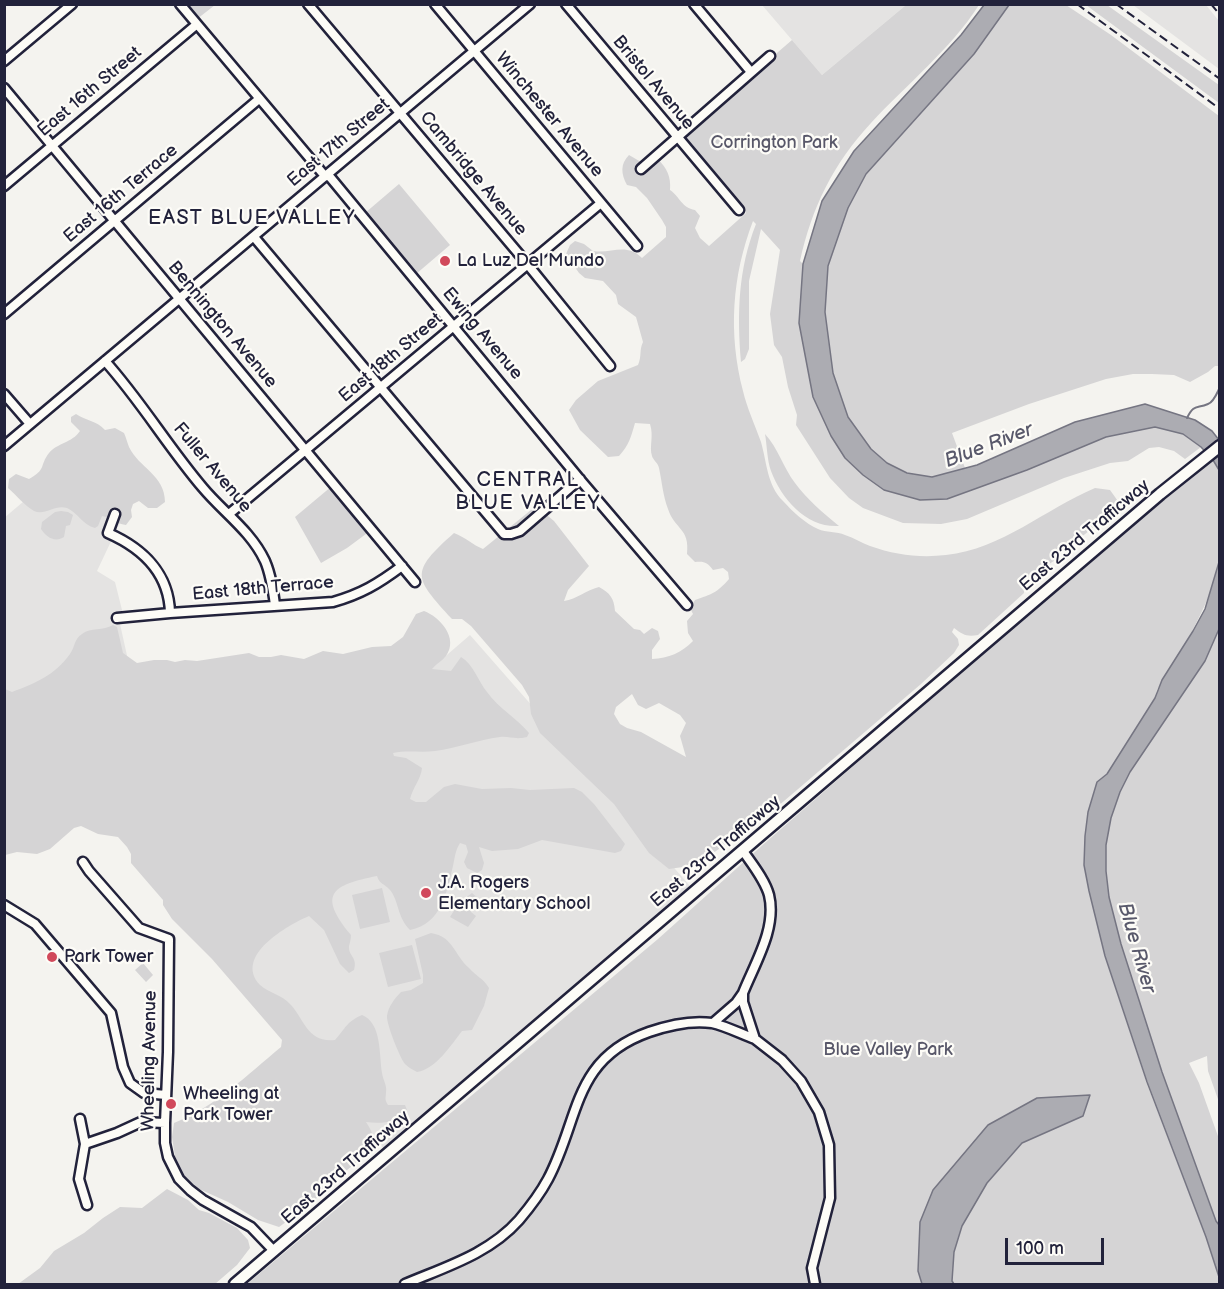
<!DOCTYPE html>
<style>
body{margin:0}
#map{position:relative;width:1224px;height:1289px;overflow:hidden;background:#f4f3ef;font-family:"Balsamiq Sans",sans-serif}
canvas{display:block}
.frame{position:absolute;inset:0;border:6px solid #22223b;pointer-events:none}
.scale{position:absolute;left:1005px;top:1238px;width:99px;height:27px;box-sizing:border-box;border:3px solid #22223b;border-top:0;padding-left:8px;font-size:18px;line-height:21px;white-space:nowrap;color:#22223b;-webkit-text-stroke:4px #fdfcf7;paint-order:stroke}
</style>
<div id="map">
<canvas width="1224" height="1289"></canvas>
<div class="frame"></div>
<div class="scale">100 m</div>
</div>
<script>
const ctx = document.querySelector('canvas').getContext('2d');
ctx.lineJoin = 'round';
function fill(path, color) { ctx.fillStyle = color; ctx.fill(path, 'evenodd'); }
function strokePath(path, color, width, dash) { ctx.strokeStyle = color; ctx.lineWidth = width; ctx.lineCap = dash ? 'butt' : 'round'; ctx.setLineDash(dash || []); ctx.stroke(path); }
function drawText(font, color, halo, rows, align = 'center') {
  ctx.font = font + ' "Balsamiq Sans",sans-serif'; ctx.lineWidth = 4.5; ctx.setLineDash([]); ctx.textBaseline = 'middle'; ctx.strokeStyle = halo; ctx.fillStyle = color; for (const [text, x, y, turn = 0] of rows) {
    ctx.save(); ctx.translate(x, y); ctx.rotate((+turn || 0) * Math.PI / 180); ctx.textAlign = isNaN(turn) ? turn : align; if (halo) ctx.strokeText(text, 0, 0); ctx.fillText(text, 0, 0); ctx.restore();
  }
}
const built = new Path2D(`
 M762 5H906L822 75Z
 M1133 5H1206L1219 21V69Z
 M101 436 140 480 97 571 115 582 123 614 118 615 128 660 5 712 4 518Z
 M470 635 690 886 385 1150 163 900Z`);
const green = new Path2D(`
 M185 5H215L197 19Z
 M906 5H979C950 50 907 84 871 123 833 164 812 207 800 261L803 264 799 323 884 490 920 500 947 499 1027 470 1106 437 1155 427 1183 434 1201 447 1185 459 1174 451 1159 447 1149 448 1128 461 1110 463 1064 478 967 519 941 524 903 523 863 508 849 498 830 478 796 425 797 415 788 387 782 357 774 345 770 314 780 250 761 229 749 281V349L745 359 741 362C737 313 738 270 756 224L753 221C732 276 728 333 743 391 747 408 755 425 761 442 767 463 767 485 783 501 792 511 806 524 818 529 826 533 837 531 845 535 854 538 862 543 870 546 895 555 920 558 946 555 1002 549 1045 509 1095 488L1110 490 1120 504 1112 513 1071 545 1067 552 1024 581V593L978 635C967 637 963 635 954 628L952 632 958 639 959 645 954 653 921 684 770 813 689 870 683 867 669 869 649 853 614 804 540 733 531 714 529 697 522 685 471 626 462 619H452C414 577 409 573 454 533 465 537 473 545 483 549L531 510 543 512 554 521 589 566 568 590 564 601C577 599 586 590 599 587 610 593 614 598 615 611L634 629 640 630 644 634 652 628 658 631 660 639 652 650V659C669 658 681 653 693 641L688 633 687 621 693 614 690 608 695 600C712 594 717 593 729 579L728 572 723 568 713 570C707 562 704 561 695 562L687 554C690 528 675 530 668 509 663 496 662 482 659 468 658 463 653 460 652 456 649 447 654 436 650 424L635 423C631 437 629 445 619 456L608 457 580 430 569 410 576 400 598 381 638 365C642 356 639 350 643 342L636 317 618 304 616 295 603 281 585 278 579 273 566 254 570 245 575 241 584 244 593 251C612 254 626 242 642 258L666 237V227L662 220 647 198 636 187 627 185C621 174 620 164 629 155L641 162 658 159C667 169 671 176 670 190 680 197 682 208 695 210L700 216 695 228 700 238 709 246 746 213 685 142 683 140 684 133 792 40 822 75ZM632 694 638 705 646 709 659 703 680 715 686 723 680 736 686 757 641 732 627 728 620 724 614 714 616 707Z
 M1009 5H1066L1111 35 1219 116V366H1215L1208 372 1190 382 1174 375 1152 374H1133L1106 379 1029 404 952 433 965 468 932 477 907 473 887 463 871 449 848 417 833 373 825 312 828 266 848 208 866 174 974 54Z
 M1086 5H1107L1219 85V103Z
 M399 184 450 245 416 274 365 213Z
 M76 414C86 421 96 420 105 430L115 428 124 433C126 437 127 442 129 447 139 468 165 475 165 502L157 508H148L139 501 133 504 131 510 132 517 126 525C115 524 112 517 102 516L98 526 95 528C83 525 77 512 67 508 55 504 45 516 34 511 25 506 16 495 8 488L9 479 16 474 29 479C47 469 39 466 49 453 57 443 72 443 80 431L71 422V417Z
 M765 434C778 448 783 467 795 483 807 499 823 513 839 526 807 528 782 500 771 471 767 460 767 445 765 434Z
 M1213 460 1220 470V562C1207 611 1183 648 1157 690L1155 698 1107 775 1101 778 1084 865 1089 891 1105 956 1147 1084 1206 1237 1219 1277V1284H247L658 939 766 842 1082 567Z
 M332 486 370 531 347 548 321 563 295 517Z
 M61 511 68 512 73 515 70 525 66 526 64 537C55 543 46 537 41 529L42 522 55 512Z
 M424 611C440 617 459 638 446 656 442 661 436 664 432 669L451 671 461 657C474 665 478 681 487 692 499 709 517 718 529 733L527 737C515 740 509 736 500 737 478 740 457 748 435 751 421 753 407 750 393 753L394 756 406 758 422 768C421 779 413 787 410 799L416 802H426L444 787 455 784 482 789 511 788 530 790 574 788 582 792 594 804 625 844 621 851 615 853 542 840 518 849 492 851 479 847 484 863 482 870 477 873 467 868 464 862 468 852 466 845 460 843C455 851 455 857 453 866 446 894 442 923 410 930 397 917 399 901 390 890 384 883 380 885 377 876 332 885 317 894 351 935 351 939 350 942 349 946 348 956 358 957 354 970L349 973 340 964 324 930 309 916C288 925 233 956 260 985 269 993 281 994 291 1005 305 1021 308 1043 335 1040 346 1028 346 1022 362 1015 382 1023 379 1055 382 1073 383 1080 387 1085 386 1092 386 1098 384 1099 388 1105H405L407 1110C397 1123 381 1124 366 1122 371 1130 376 1138 373 1149L331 1183 311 1204 279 1227 258 1220 228 1202 197 1188 185 1177 176 1163 172 1137 174 1123C215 1107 247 1075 281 1047L282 1040 212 959 172 919 163 905V900L131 863V854L127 847 118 837 98 834 81 826 74 828 50 849 37 854 17 852 5 855V689L12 692C36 683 55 675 70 654 75 647 74 639 82 634 91 627 103 631 113 625L117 627 123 653 137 663 154 660H167L175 662 185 660 197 661 249 653 259 657H271L281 655 304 659 323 651 343 654 372 647 391 646 403 637 416 614Z
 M1219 629V1102L1208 1071 1207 1056 1189 1063 1199 1083 1219 1139V1225L1216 1221 1162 1072 1121 944 1109 897 1106 871V845L1111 818 1120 793 1130 772 1205 661Z
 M382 888 390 922 360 929 352 895Z
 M472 893 479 899 470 909 471 912 476 916 468 927 450 917 459 903Z
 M431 933C454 937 454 955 469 968 476 976 484 979 489 988L484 1006 472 1030 462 1031C451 1045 436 1069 417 1072 413 1070 408 1067 405 1064 400 1058 386 1023 387 1016 388 1007 395 998 401 992L411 990 423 983V975L415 939Z
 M412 945 421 979 388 987 379 953Z
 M143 963 153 975 146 982 135 970Z
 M167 1189 188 1200 199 1210 209 1213 237 1228 248 1240 250 1248 237 1265 215 1284H18L40 1268 54 1251 84 1233 103 1218 120 1207 142 1208Z`);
const water = new Path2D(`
 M984 5H1009L974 54 866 174 848 208 828 266 825 312 833 373 848 417 871 449 887 463 907 473 932 477 977 465 1075 422 1145 404 1195 420 1212 431 1219 440V470L1213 460 1201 447 1183 434 1155 427 1106 437 1027 470 947 499 920 500 884 490 863 475 845 458 831 436 813 397 799 323 803 264 822 201 854 151 961 35Z
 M1219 562V629L1205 661 1130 772 1120 792 1111 818 1106 845V871L1109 897 1121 944 1162 1072 1216 1221 1219 1225V1277L1206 1237 1147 1082 1105 956 1089 891 1084 865 1085 836 1088 812 1097 782 1107 774 1155 698 1162 680 1193 631 1205 609Z
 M1090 1095 1083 1116 1022 1143 987 1183 962 1226 954 1252 952 1281 954 1284H922L918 1271 920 1222 933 1190 988 1125 1037 1098Z`);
const stream = new Path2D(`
 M1187 418C1194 404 1196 409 1208 404 1214 402 1217 393 1220 387`);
const minor = new Path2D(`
 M180 4 324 175 330 177 582 482 687 605
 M308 4 524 260 610 366
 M435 4 637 246
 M566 4 739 210
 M694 4 751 72
 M4 61 72 4
 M4 88 415 582
 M641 169 770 56
 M4 186 196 25
 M254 237 504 534H511L520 531 580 479
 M4 314 259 99
 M105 361C141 401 168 447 203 488 223 512 251 531 265 561 271 575 273 590 275 605
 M4 394 30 424
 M4 446 530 4
 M115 514 108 533C142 548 169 573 170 613
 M229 514 601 203
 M117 618 170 613 333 602C361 594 378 584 402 566
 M743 851C752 864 765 880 769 895 777 928 755 963 743 993V1002L755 1039 782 1060 801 1081 819 1112 829 1145 830 1198 812 1268 815 1284
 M83 862 89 871 139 928 169 939 168 1052 165 1123V1143L168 1157 179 1179 190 1190 203 1200 251 1227 274 1251
 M4 905 35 924 111 1013 123 1067 130 1083 144 1093 166 1095
 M713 1023 736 1003 743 993
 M80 1119 85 1144 79 1179 87 1205
 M85 1144 117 1133 141 1122 165 1123
 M405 1284C445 1267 489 1254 519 1220 530 1207 540 1194 548 1179 580 1119 572 1059 649 1032 669 1025 691 1020 712 1023 726 1026 741 1034 755 1039`);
const major = new Path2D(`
 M235 1284 1160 494 1220 446`);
const rail = new Path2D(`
 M1077 4 1220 109
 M1116 4 1220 79
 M1211 4 1220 15`);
const markers = [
 [445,261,6,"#d1495b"],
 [426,893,6,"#d1495b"],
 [52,957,6,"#d1495b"],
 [171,1104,6,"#d1495b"]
];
const streetNames = [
 ["Bristol Avenue",653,83,50],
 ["East 16th Street",90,92,-40],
 ["Winchester Avenue",549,115,50],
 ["East 17th Street",339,143,-40],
 ["Cambridge Avenue",473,174,50],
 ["East 16th Terrace",121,194,-40],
 ["Bennington Avenue",222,325,50],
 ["Ewing Avenue",482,334,50],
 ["East 18th Street",391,358,-40],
 ["Fuller Avenue",212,468,50],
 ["East 23rd Trafficway",1085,536,-40],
 ["East 18th Terrace",263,589,-5],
 ["East 23rd Trafficway",716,852,-40],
 ["Wheeling Avenue",150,1061,-89],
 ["East 23rd Trafficway",346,1168,-41]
];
const parkNames = [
 ["Corrington Park",774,143],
 ["Blue Valley Park",888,1050]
];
const poiNames = [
 ["La Luz Del Mundo",457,261],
 ["J.A. Rogers",438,883],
 ["Elementary School",438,904],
 ["Park Tower",64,957],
 ["Wheeling at",183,1094],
 ["Park Tower",183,1115]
];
const neighbourhoodNames = [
 ["EAST BLUE VALLEY",252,219],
 ["CENTRAL",528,481],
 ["BLUE VALLEY",528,504]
];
const waterNames = [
 ["Blue River",989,446,-21],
 ["Blue River",1136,948,74]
];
fill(built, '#e4e3e2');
fill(green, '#d5d4d5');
fill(water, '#acacb2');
strokePath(water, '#757582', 1.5);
strokePath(stream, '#757582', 2);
strokePath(minor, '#22223b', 13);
strokePath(major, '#22223b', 15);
strokePath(minor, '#fdfcf7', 8);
strokePath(major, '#fdfcf7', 10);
strokePath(rail, '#22223b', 2, [9, 4.5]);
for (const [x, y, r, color] of markers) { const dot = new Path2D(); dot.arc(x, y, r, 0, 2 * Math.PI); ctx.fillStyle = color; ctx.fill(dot); strokePath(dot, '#fdfcf7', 2); }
drawText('18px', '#22223b', '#fdfcf7', streetNames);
drawText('18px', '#585769', '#fdfcf7', parkNames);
drawText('18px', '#22223b', '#fdfcf7', poiNames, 'left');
ctx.letterSpacing = '1.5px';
drawText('20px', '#22223b', '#fdfcf7', neighbourhoodNames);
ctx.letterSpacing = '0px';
drawText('italic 20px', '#59596b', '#fdfcf7', waterNames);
</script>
